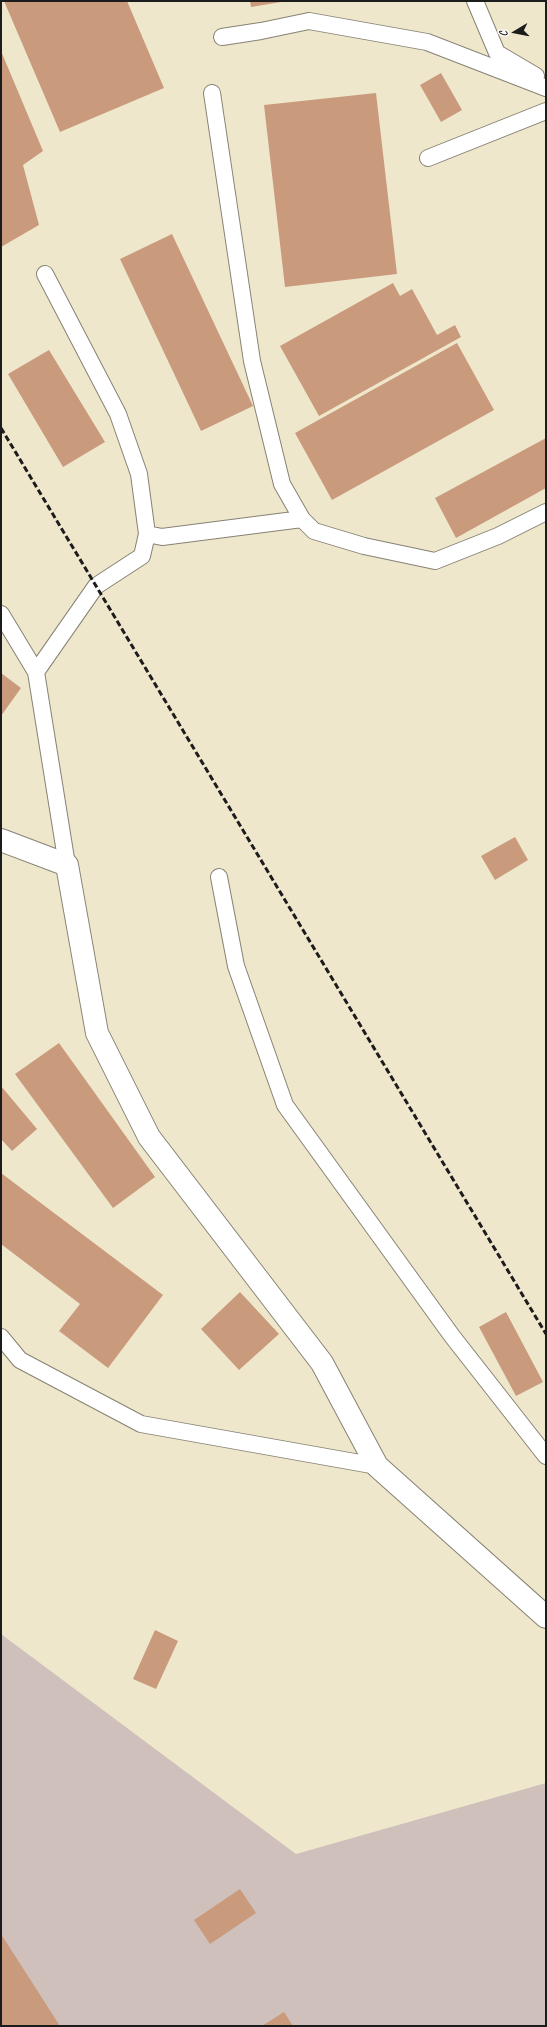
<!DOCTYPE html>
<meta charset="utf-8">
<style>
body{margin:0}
#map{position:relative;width:547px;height:2027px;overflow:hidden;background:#efe7cc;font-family:Caveat,sans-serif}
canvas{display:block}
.frame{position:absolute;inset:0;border:2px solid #1c1c1c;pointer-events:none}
.north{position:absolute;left:495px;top:12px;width:40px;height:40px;-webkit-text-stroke:3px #fdfcf7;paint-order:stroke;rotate:260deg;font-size:11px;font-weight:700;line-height:16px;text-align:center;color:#1c1c1c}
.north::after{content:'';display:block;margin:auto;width:14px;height:18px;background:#1c1c1c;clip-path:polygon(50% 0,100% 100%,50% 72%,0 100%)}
</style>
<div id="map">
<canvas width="547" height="2027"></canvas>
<div class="frame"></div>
<div class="north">С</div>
</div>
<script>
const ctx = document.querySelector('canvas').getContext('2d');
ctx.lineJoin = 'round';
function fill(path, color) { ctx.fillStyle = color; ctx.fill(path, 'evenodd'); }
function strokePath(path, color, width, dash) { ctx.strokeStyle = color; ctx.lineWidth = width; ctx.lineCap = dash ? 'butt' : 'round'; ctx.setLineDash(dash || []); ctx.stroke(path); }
const industrial = new Path2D(`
 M1 1634 296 1854 546 1783V2026H1Z`);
const building = new Path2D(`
 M4 1H127L164 88 60 132Z
 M250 1H281V2L251 7Z
 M1 51 43 151 23 165 39 225 1 247Z
 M441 73 462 110 441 122 420 85Z
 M376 93 397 274 285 287 264 105Z
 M172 234 253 406 201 431 120 259Z
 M393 283 400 296 412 289 437 335 455 325 461 337 319 416 280 346Z
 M457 343 494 410 332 500 295 433Z
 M49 350 105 442 63 467 8 374Z
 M546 438V488L456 538 435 498Z
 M1 673 21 688 1 716Z
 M515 837 528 860 495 880 481 856Z
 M59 1043 155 1177 113 1208 15 1074Z
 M1 1086 37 1129 12 1151 1 1139Z
 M1 1173 163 1295 108 1368 59 1331 80 1304 1 1244Z
 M240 1292 279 1334 239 1370 201 1329Z
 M506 1312 543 1382 516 1396 479 1327Z
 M155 1630 178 1641 156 1689 133 1679Z
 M240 1889 256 1913 210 1944 194 1920Z
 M1 1934 60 2026H1Z
 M284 2012 293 2026H262Z`);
const lane = new Path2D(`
 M475 1 497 53 536 76
 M222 37 261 31 309 21 427 42 546 88
 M212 93 252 361 282 484 302 519 314 531 364 546 435 561 498 536 546 512
 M428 158 546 111
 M45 274 118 414 139 474 147 534 142 556 96 586 36 672 67 865
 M147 534 162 537 302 519
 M1 614 36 672
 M219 877 236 966 285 1105 452 1336 546 1456
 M1 1337 20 1360 141 1424 377 1466`);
const street = new Path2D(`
 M1 840 67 865 97 1033 149 1137 322 1363 377 1466 546 1617`);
const rail = new Path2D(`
 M1 428 546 1334`);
fill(industrial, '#cfc0bb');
fill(building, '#c99b7c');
strokePath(lane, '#868274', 18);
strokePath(street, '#868274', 24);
strokePath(lane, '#fff', 16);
strokePath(street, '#fff', 22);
strokePath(rail, '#1c1c1c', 3, [6, 3]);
</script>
